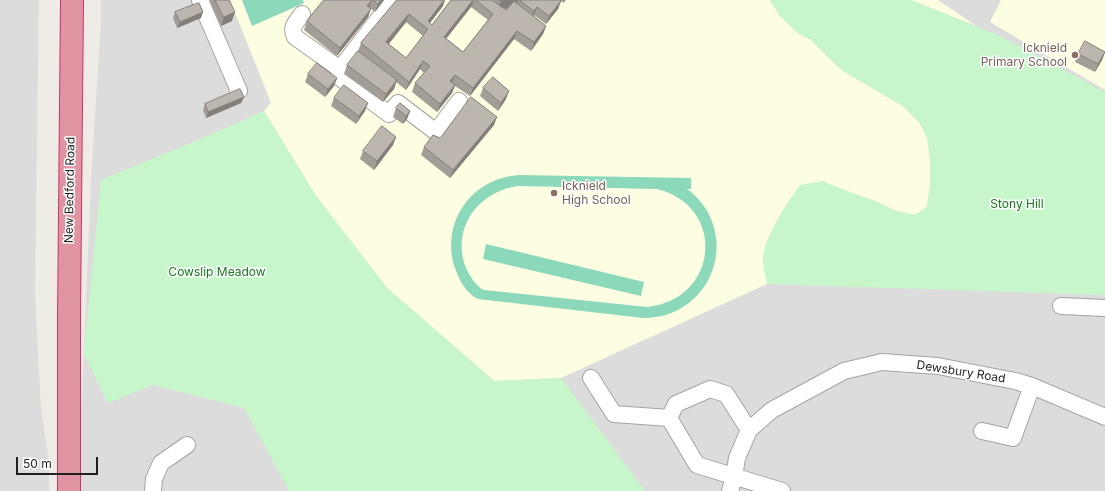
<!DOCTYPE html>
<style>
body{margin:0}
#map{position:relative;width:1105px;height:491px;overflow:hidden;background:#efece6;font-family:Inter,sans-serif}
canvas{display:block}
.scale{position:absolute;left:16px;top:457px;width:82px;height:18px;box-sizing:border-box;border:2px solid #1f1f1f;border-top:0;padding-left:5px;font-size:12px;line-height:14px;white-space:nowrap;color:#1f1f1f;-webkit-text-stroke:3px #fff;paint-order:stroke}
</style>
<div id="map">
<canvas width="1105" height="491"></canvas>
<div class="scale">50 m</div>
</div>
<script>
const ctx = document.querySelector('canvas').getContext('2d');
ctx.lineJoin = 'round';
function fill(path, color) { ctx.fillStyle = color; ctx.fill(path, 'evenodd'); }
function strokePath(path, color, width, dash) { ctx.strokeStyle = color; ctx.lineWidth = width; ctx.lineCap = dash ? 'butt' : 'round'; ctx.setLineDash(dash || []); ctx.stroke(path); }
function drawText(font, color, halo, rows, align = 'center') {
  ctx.font = font + ' Inter,sans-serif'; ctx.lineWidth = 3; ctx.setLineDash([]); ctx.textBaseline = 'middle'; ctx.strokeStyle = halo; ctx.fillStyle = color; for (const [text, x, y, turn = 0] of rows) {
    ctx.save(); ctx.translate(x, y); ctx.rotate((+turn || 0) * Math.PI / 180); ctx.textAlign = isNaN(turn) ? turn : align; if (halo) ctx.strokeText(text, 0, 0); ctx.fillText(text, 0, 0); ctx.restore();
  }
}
const residential = new Path2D(`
 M0 0H39L35 293 41 409 49 463V491H0Z
 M101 0H1105V491H81V421L91 182 101 20Z`);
const education = new Path2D(`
 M230 0H770L780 16 798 33 811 40 826 55 843 71 903 106 919 122 928 137 930 160V186L927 207 915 215 896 211 875 201 844 190 822 181 788 202 777 221 768 240 763 258 767 284 561 378 494 381 387 288 316 196 264 111 271 103Z
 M911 0H938L976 26Z
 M1001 0H1105V90L990 22Z`);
const park = new Path2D(`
 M770 0H911L1000 36 1105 92V295L767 284C765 276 763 267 763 259 763 239 788 202 800 185L822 181 844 190 875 201 896 211 915 215 927 207 930 186V160L927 137 919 122 903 106 843 71 826 55 811 40 798 33 780 16Z
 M264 111 316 196 387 288 494 381 561 378 645 491H289L244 408 153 385 108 403 84 354 101 180 203 138Z`);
const pitch = new Path2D(`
 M242 0H303L304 3 252 26Z
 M519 175 691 178V189H687C731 221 725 287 676 311 665 316 654 318 643 318L478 299C466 293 459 280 455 268 440 222 472 178 519 175ZM518 186 657 189C727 206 719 300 647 307L484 290C477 287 472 279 468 272 449 232 476 192 518 186Z
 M486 244 644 282 641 296 483 259Z`);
const minor = new Path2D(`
 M200 0 239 91
 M302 14C296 23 290 26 295 37L340 69 393 0
 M340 69 339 77 389 114 398 103 436 132 459 101
 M1061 306 1105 308
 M591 378 614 414 669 418
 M749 430 726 394 710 389 676 404 669 418 697 465 782 491
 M982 431 1013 438 1032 386
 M153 491 154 479 161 463 187 445
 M730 491 734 477 737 458 749 430 772 410 844 371 882 362 938 366 1015 381 1032 386 1105 417`);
const highway = new Path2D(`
 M69 491V319L72 0`);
const wall = new Path2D(`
 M209 0H229L232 21 221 26Z
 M324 0H384L375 12 369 7 368 17 337 56 304 30 307 21Z
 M397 0 443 6 430 23 432 25 451 0H566L564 3 561 1 558 9 546 24 534 15V16L546 26 543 34 531 51 514 39 470 96 455 86 452 93 437 112 412 92 415 83 424 73 420 69 406 90 396 82 394 89 383 102 344 74 347 65 366 57 358 51 361 43ZM471 7 488 20 463 52 446 39ZM406 22 423 36 406 58 389 44Z
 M175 12 201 18 177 28 173 18Z
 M1105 52 1102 60 1095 72 1075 62 1078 54Z
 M308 74 337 78 334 86 325 97 305 82Z
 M483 88 506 99 498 111 480 96Z
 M244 97 241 103 206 118 203 110 205 104Z
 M334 98 365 111 356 124 331 106Z
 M396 108 410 111 407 119 403 124 393 117Z
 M494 125 450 178 421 155 424 147 440 138Z
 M396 137 393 145 374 170 360 159 363 151Z`);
const shadedWall = new Path2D(`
 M372 0 369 7 367 6Z
 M381 0H384L375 12 378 4Z
 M444 0H445L443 6 426 28 428 21Z
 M473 0H474L471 7 441 45 444 37Z
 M509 0H518L515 7 498 9 501 1Z
 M561 1 558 9 546 24 549 16Z
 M537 7 534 15 531 19 534 11Z
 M371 9 368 17 337 56 340 48Z
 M203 12 201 18 177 28 180 22Z
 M235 12 232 21 221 26 224 17Z
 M409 14 406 22 383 51 386 42Z
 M546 26 543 34 531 51 534 42Z
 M517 31 514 39 470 96 473 88Z
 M1105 52 1102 60 1095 72 1098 64Z
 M423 61 420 69 406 90 409 82Z
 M455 75 452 83 450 81Z
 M337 78 334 86 325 97 328 89Z
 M397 80 394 89 383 102 386 94Z
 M455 85 452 93 437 112 440 104Z
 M509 91 506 99 498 111 501 103Z
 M244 97 241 103 206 118 208 112Z
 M368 103 365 111 356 124 359 116Z
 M410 111 407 119 403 124 406 116Z
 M497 117 494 125 450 178 453 170Z
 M396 137 393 145 374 170 377 161Z`);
const building = new Path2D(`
 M215 0H229L235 12 224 17Z
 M324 0H372L367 6 371 9 340 48 307 21Z
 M374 0H381L378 4Z
 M397 0H444L428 21 432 25 451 0H473L444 37 463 52 493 14 476 0H492L506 10 514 1 546 26 534 42 517 31 473 88 455 75 450 81 455 85 440 104 415 83 430 66 423 61 409 82 361 43ZM409 14 428 29 406 58 386 42Z
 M499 0H509L501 1Z
 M520 0H560L561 1 549 16 537 7 534 11Z
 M199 3 203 12 180 22 175 12Z
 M1085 41 1105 52 1098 64 1078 54Z
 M358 51 397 80 386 94 347 65Z
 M317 63 337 78 328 89 308 74Z
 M493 77 509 91 501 103 483 88Z
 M344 85 368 103 359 116 334 98Z
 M240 89 244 97 208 112 205 104Z
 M471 97 497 117 453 170 424 147 433 135 440 138Z
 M400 103 410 111 406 116 396 108Z
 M382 126 396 137 377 161 363 151Z`);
const markers = [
 [1075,55,4,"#8d6e63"],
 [554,193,4,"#8d6e63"]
];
const educationNames = [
 ["Icknield",1067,48],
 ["Primary School",1067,62],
 ["Icknield",562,186,"left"],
 ["High School",562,200,"left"]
];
const streetNames = [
 ["New Bedford Road",70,190,-89],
 ["Dewsbury Road",961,372,9]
];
const parkNames = [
 ["Stony Hill",1017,204],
 ["Cowslip Meadow",217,272]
];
fill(residential, '#dddcdc');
fill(education, '#fdfde2');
fill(park, '#c7f6cb');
fill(pitch, '#8bd8ba');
strokePath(minor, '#a3a3a3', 18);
strokePath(highway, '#ce3368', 24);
strokePath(minor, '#fff', 16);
strokePath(highway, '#e094a2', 22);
fill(wall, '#a29d96');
fill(shadedWall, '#847f7a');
fill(building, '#bcb6af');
strokePath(building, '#847f7a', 1);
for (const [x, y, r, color] of markers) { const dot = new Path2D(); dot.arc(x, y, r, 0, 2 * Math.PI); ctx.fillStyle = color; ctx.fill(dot); strokePath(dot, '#fff', 1.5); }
drawText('12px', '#785e54', '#fff', educationNames, 'right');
drawText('12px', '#1f1f1f', '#fff', streetNames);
drawText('12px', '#14771d', '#fff', parkNames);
</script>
